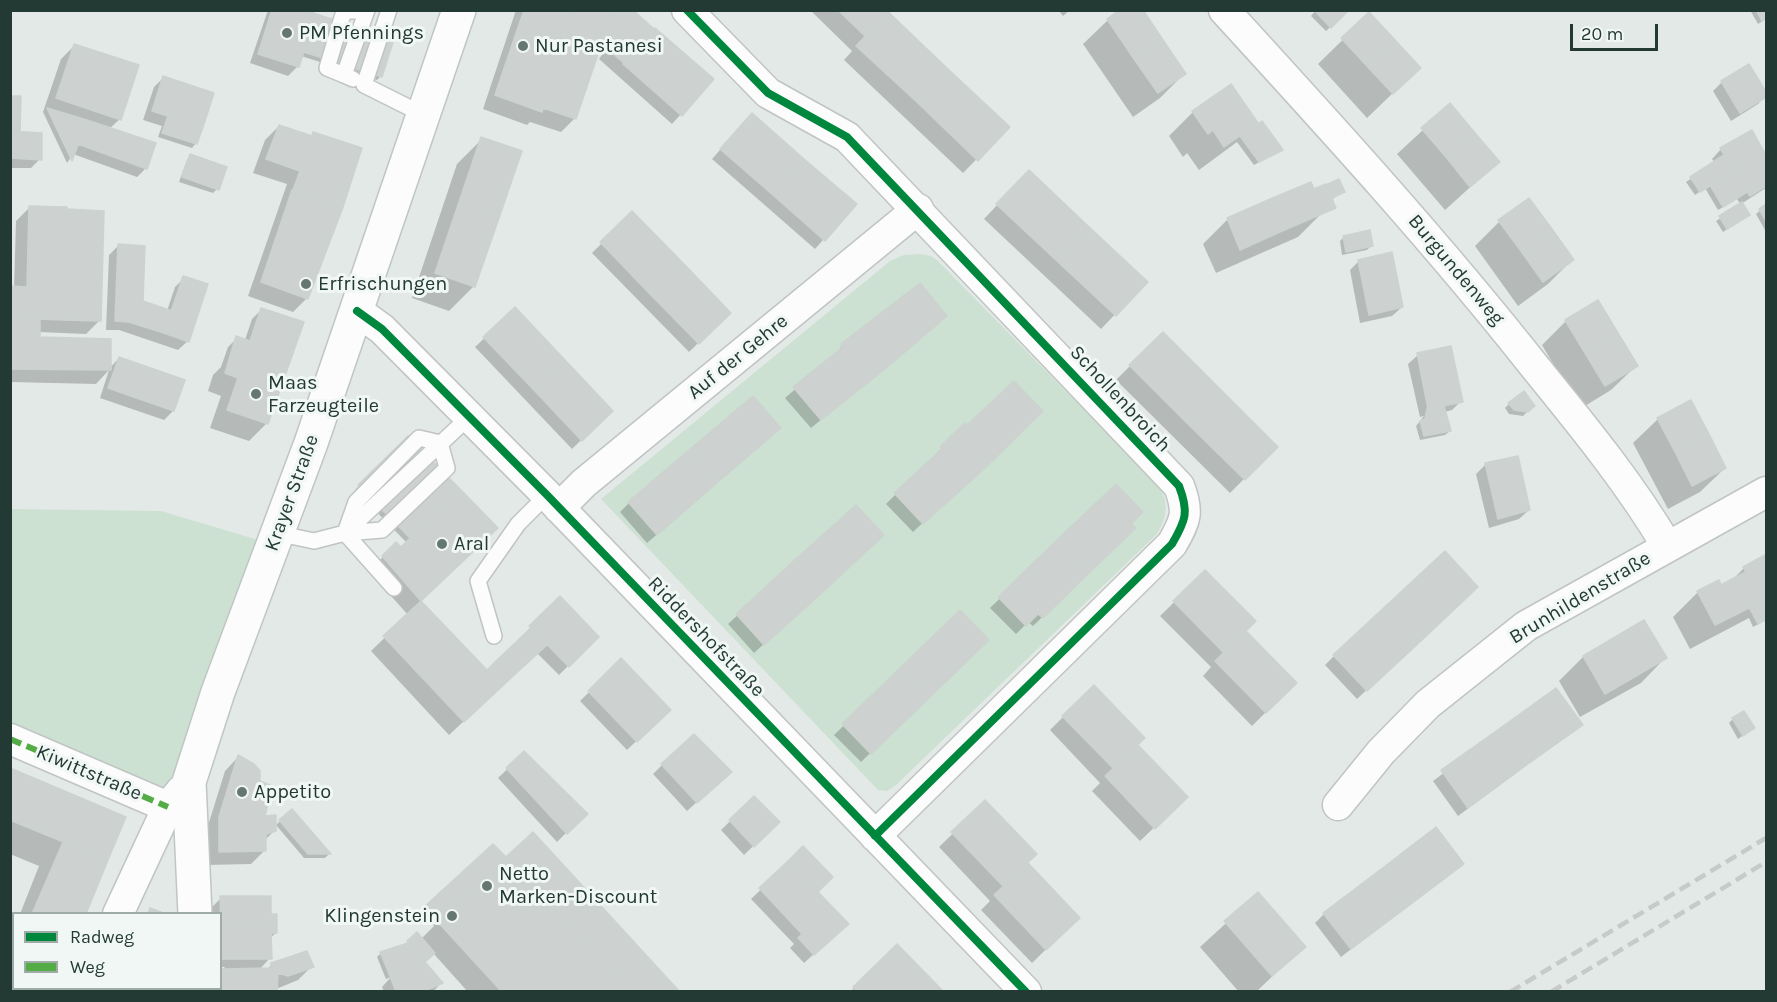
<!DOCTYPE html>
<meta charset="utf-8">
<style>
body{margin:0}
#map{position:relative;width:1777px;height:1002px;overflow:hidden;background:#e3e9e6;font-family:Karla,sans-serif}
canvas{display:block}
.frame{position:absolute;inset:0;border:12px solid #223a33;pointer-events:none}
.legend{position:absolute;left:12px;top:912px;width:210px;height:78px;box-sizing:border-box;background:#f1f7f4;border:2px solid #9eaba7;margin:0;padding:8px 10px;list-style:none;font-size:18px;color:#223a33}
.legend li{display:flex;align-items:center;gap:12px;height:30px}
.legend b{width:30px;border:2px solid #9eaba7}
.scale{position:absolute;left:1570px;top:24px;width:88px;height:27px;box-sizing:border-box;border:3px solid #223a33;border-top:0;padding-left:8px;font-size:18px;line-height:21px;white-space:nowrap;color:#223a33;-webkit-text-stroke:4px #f1f7f4;paint-order:stroke}
</style>
<div id="map">
<canvas width="1777" height="1002"></canvas>
<div class="frame"></div>
<ul class="legend">
<li><b style="height:8px;background:#00873e"></b>Radweg</li>
<li><b style="height:8px;background:#53ac45"></b>Weg</li>
</ul>
<div class="scale">20 m</div>
</div>
<script>
const ctx = document.querySelector('canvas').getContext('2d');
ctx.lineJoin = 'round';
function fill(path, color) { ctx.fillStyle = color; ctx.fill(path, 'evenodd'); }
function strokePath(path, color, width, dash) { ctx.strokeStyle = color; ctx.lineWidth = width; ctx.lineCap = dash ? 'butt' : 'round'; ctx.setLineDash(dash || []); ctx.stroke(path); }
function drawText(font, color, halo, rows, align = 'center') {
  ctx.font = font + ' Karla,sans-serif'; ctx.lineWidth = 6; ctx.setLineDash([]); ctx.textBaseline = 'middle'; ctx.strokeStyle = halo; ctx.fillStyle = color; for (const [text, x, y, turn = 0] of rows) {
    ctx.save(); ctx.translate(x, y); ctx.rotate((+turn || 0) * Math.PI / 180); ctx.textAlign = isNaN(turn) ? turn : align; if (halo) ctx.strokeText(text, 0, 0); ctx.fillText(text, 0, 0); ctx.restore();
  }
}
const green = new Path2D(`
 M920 254 931 256 938 261 1160 487C1169 505 1167 517 1157 534L896 785 887 791 878 790 601 499 890 261 904 255Z
 M11 509 161 511 265 542 167 804 11 736Z`);
const shadow = new Path2D(`
 M268 10H300L393 40 381 76 377 80 301 56 298 66 288 76 250 63Z
 M516 10H631L712 80 672 124 599 59 604 52 599 47 574 119 561 132 530 122 527 125 483 109Z
 M810 10H887L1008 127 963 173 844 60 852 51Z
 M1058 10H1070L1063 16Z
 M1316 10H1348L1326 31 1311 16Z
 M1750 10H1766V19L1758 24Z
 M1369 14 1394 92 1367 118 1318 64Z
 M1108 20 1184 74 1160 98 1133 117 1083 44Z
 M75 45 120 119 109 129 146 168 137 177 73 154 67 163 43 112 61 59Z
 M1749 66 1766 95 1758 104 1731 121 1713 91 1722 82Z
 M163 78 196 143 192 148 158 137 162 126 143 120 154 87Z
 M10 97 18 133 40 159 31 168H10Z
 M1450 105 1498 162 1445 210 1397 154Z
 M1193 112 1256 123 1252 130 1281 150 1254 165 1237 142 1199 170 1187 153 1183 157 1169 136Z
 M743 124 855 204 815 249 712 159Z
 M279 126 310 137 313 133 361 149 307 298 293 312 248 296 287 184 253 173 265 140Z
 M1751 132 1766 158V188L1741 204 1748 215 1723 232 1716 221 1741 205 1737 199 1718 210 1705 188 1695 195 1686 182 1715 163 1712 159 1721 149Z
 M482 139 474 286 449 311 412 298 457 164Z
 M191 156 217 189 213 193 179 182 187 160Z
 M1310 184 1314 192H1343L1331 200 1334 207 1319 216 1298 237 1216 273 1203 244 1227 220Z
 M1015 186 1146 282 1101 329 984 219Z
 M1529 200 1572 260 1548 284 1518 306 1475 246 1499 222Z
 M1766 206V232L1756 214Z
 M30 207 103 212 100 320 86 334 38 332V338L110 368 119 358 173 411 164 420 100 398 109 370 96 384 10 382V288H14L16 221Z
 M632 213 729 313 689 352 592 253Z
 M1344 237 1371 246 1367 250 1342 255 1340 241Z
 M118 246 142 302 167 311 175 287 184 278 188 341 178 350 119 330H106L109 255Z
 M1359 261 1402 307 1392 316 1360 323 1350 270Z
 M515 309 611 411 572 449 475 347Z
 M261 310 267 423 249 441 210 428 221 396 208 391 213 375 221 367 228 347 237 338 245 340 252 319Z
 M1566 321 1636 366 1611 390 1580 409 1542 345Z
 M936 325 811 428 785 398 834 356 842 346Z
 M1162 334 1276 447 1230 493 1116 380Z
 M1418 355 1461 401 1452 410 1444 412 1450 431 1445 435 1420 440 1416 426 1424 416 1420 417 1408 364Z
 M1509 404 1533 406 1523 416 1509 414 1505 408Z
 M1658 419 1725 468 1700 492 1668 509 1633 443Z
 M1032 420 913 532 886 504 965 425 967 427Z
 M408 438 496 528 420 601 486 672 560 598 597 637 559 675 537 653 449 735 371 651 408 615 369 571 396 544 401 549 407 543 355 490Z
 M769 438 647 543 620 512 629 503Z
 M1485 465 1529 510 1519 519 1489 528 1476 474Z
 M1116 486 1134 528 1033 626 1028 622 1016 634 990 608Z
 M856 507 873 544 754 653 728 624Z
 M1764 557 1766 562V620L1753 627 1749 618 1690 649 1673 617 1698 592 1720 587 1731 581 1744 568Z
 M1205 572 1244 631 1295 683 1252 726 1203 676 1211 667 1160 616Z
 M1467 596 1357 699 1325 665 1334 656Z
 M960 612 987 640 861 762 834 735Z
 M1583 657 1665 658 1641 683 1580 717 1559 681Z
 M621 661 668 710 627 750 580 701Z
 M1555 690 1581 725 1458 816 1433 781Z
 M1063 717 1136 745 1186 797 1140 841 1092 791 1100 783 1050 730Z
 M1733 719 1753 728 1738 739 1729 723Z
 M524 753 585 814 557 842 498 778Z
 M238 757 263 817 275 830 265 840V850L251 864 206 865V832L225 771Z
 M662 765 720 781 687 811 653 774Z
 M10 768 124 818 85 914H20L39 866 10 854Z
 M754 798 778 822 744 855 721 830Z
 M985 802 1026 863 1078 918 1032 963 981 910 990 901 939 847Z
 M291 811 329 854 325 858H304L276 825Z
 M493 846 506 859 678 992H468L433 953 423 962 441 983 433 992H384L382 987 391 977 386 979 377 957 381 953 408 944 413 938 421 939 434 926 421 912Z
 M803 849 816 892 837 933 804 963 790 948 794 944 751 899Z
 M1462 863 1341 957 1315 923 1324 914Z
 M1258 894 1304 946 1256 992H1239L1200 947Z
 M221 898 270 916 276 933 270 938V958L259 970H267L272 964 312 966 298 980 276 989V992H208V988H220V972L225 967H220V914H212V907Z
 M14 930V988H54L53 992H10V938Z
 M897 946 942 992H850L854 988Z`);
const building = new Path2D(`
 M272 10H305L316 14 299 67 258 54Z
 M524 10H576L542 112 495 95Z
 M576 10H613L576 119 543 108Z
 M613 10H633L654 29 624 63 607 49 612 42 604 35Z
 M838 10H889L865 36Z
 M1119 10H1143L1161 37 1132 56 1107 19Z
 M1314 10H1349L1331 28Z
 M1756 10H1766V18L1762 21Z
 M888 12 949 70 918 103 856 46Z
 M1369 12 1395 40 1367 66 1341 38Z
 M316 14 394 39 382 77 304 52Z
 M655 28 714 79 682 116 623 64Z
 M1161 37 1186 74 1158 93 1132 56Z
 M1395 40 1421 68 1393 94 1367 66Z
 M74 44 139 65 121 120 56 98Z
 M1749 64 1766 92V97L1740 113 1721 81Z
 M949 70 1010 127 978 161 918 103Z
 M163 76 214 93 204 124 190 119 189 123 152 111Z
 M1231 84 1258 123 1224 147 1213 130 1208 134 1192 111Z
 M10 96H21L20 132 10 131Z
 M1450 103 1475 133 1446 157 1421 128Z
 M47 108 87 120 72 161Z
 M752 113 804 159 773 195 720 149Z
 M168 116 189 123 190 119 204 124 197 144 162 133Z
 M87 120 156 143 147 169 78 144Z
 M1262 121 1283 150 1259 162 1240 136Z
 M279 125 312 136 313 132 362 148 343 207 293 190 300 171 266 159Z
 M1752 130 1766 155V186L1750 196 1720 148Z
 M10 131 42 133V160L10 158Z
 M1475 133 1500 162 1470 187 1446 157Z
 M481 137 522 151 499 218 458 205Z
 M190 154 227 167 219 190 182 177Z
 M1724 155 1734 171 1700 192 1690 177Z
 M804 159 857 204 825 241 773 195Z
 M1029 170 1088 226 1056 260 996 204Z
 M1734 171 1747 192 1723 207 1710 185Z
 M1339 179 1345 192 1331 198 1326 185Z
 M1311 182 1324 213 1282 231 1268 200Z
 M1326 184 1336 208 1324 213 1314 189Z
 M292 190 343 207 308 299 261 282Z
 M1529 198 1552 229 1521 251 1498 220Z
 M1268 200 1282 231 1240 250 1227 218Z
 M1742 202 1750 215 1727 229 1719 216Z
 M1766 204V221L1759 209Z
 M458 205 499 218 475 287 435 273Z
 M29 206 67 207 64 320 10 318V286L27 287Z
 M67 209 104 211 101 321 64 320Z
 M632 211 682 262 649 293 600 242Z
 M1088 226 1148 282 1116 316 1056 260Z
 M1552 229 1574 260 1543 282 1521 251Z
 M1370 230 1373 246 1346 252 1343 236Z
 M118 244 145 246 143 301 172 311 164 333 129 322 115 321Z
 M1392 252 1403 307 1369 315 1358 260Z
 M682 262 731 313 699 344 649 293Z
 M183 276 208 284 189 342 164 333Z
 M920 283 947 316 885 369 855 333Z
 M1598 300 1618 333 1585 353 1565 320Z
 M515 307 564 359 533 389 483 337Z
 M261 308 304 322 286 373 230 356 236 336 250 341Z
 M10 318 40 319V337L111 339V370L10 369Z
 M1163 332 1220 389 1187 423 1129 365Z
 M855 333 885 369 821 420 793 387 843 347 841 344Z
 M1618 333 1638 366 1605 386 1585 353Z
 M1451 346 1463 402 1428 409 1417 353Z
 M230 356 286 373 268 424 227 410 238 378 225 373Z
 M119 357 185 380 174 411 108 388Z
 M564 359 613 411 582 441 533 389Z
 M1014 381 1043 411 984 469 952 435 965 423 967 425Z
 M1220 389 1278 447 1245 480 1187 423Z
 M1524 391 1535 406 1528 412 1514 410 1508 403Z
 M753 396 781 428 718 482 690 449Z
 M1691 400 1709 434 1675 452 1657 418Z
 M1444 406 1451 431 1424 436 1420 421 1425 419 1427 409Z
 M1709 434 1726 468 1692 486 1675 452Z
 M952 435 984 469 923 524 894 493 942 449 940 447Z
 M408 436 460 489 410 538 358 485Z
 M690 449 718 482 657 535 628 502Z
 M1518 456 1530 510 1498 519 1485 463Z
 M1116 484 1143 512 1131 524 1136 528 1089 573 1057 540Z
 M460 489 498 528 421 601 382 556 396 542 401 547Z
 M856 505 884 535 825 590 797 558Z
 M1057 540 1089 573 1043 618 1038 614 1026 626 998 597Z
 M1445 551 1478 587 1423 639 1389 603Z
 M1765 555 1766 598 1749 608 1734 578 1746 572 1743 567Z
 M797 558 825 590 764 645 736 614Z
 M1205 570 1256 621 1224 653 1173 601Z
 M1734 578 1749 608 1715 625 1697 591 1719 580 1721 585Z
 M560 596 599 637 569 667 529 626Z
 M1766 598V619L1758 624 1749 607Z
 M421 601 487 670 496 661 512 677 464 722 383 636Z
 M1389 603 1423 639 1367 691 1333 655Z
 M960 610 989 640 929 698 900 668Z
 M1644 620 1667 658 1605 694 1583 656Z
 M531 628 547 645 512 677 496 661Z
 M1246 631 1297 683 1266 713 1215 661Z
 M621 658 671 710 637 742 588 691Z
 M900 668 929 698 871 754 842 724Z
 M1094 685 1145 738 1113 768 1062 716Z
 M1556 688 1583 725 1525 766 1499 729Z
 M1744 711 1755 728 1743 736 1732 718Z
 M1499 729 1525 766 1468 808 1441 770Z
 M694 734 732 772 697 803 661 764Z
 M1138 745 1188 797 1155 829 1105 776Z
 M524 751 588 814 567 834 506 768Z
 M238 755 254 764 260 771V781L272 786 265 816 276 815V831L266 834V851L219 852V817Z
 M10 768 62 790 44 834 10 820Z
 M62 790 126 817 108 860 44 834Z
 M754 796 780 822 754 847 729 820Z
 M985 800 1037 854 1003 886 951 832Z
 M292 809 331 854H308L279 820Z
 M1436 827 1464 864 1407 907 1380 870Z
 M533 832 680 992H630L506 857Z
 M63 842 108 860 86 914H32Z
 M493 844 506 857 437 921 424 907Z
 M803 846 833 877 818 892 788 861Z
 M506 857 630 992H502L437 921Z
 M788 861 849 924 814 955 798 938 802 934 759 888Z
 M1028 863 1080 918 1046 950 994 895Z
 M1380 870 1407 907 1351 949 1323 913Z
 M1258 892 1306 947 1272 976 1224 921Z
 M220 896H271V914H277V925H221Z
 M150 908 161 912V914H148Z
 M221 925H277V933H271L272 959H221Z
 M417 932 435 953 425 962 407 941Z
 M408 943 425 962 390 976 380 952Z
 M897 944 943 991 858 992 853 987Z
 M14 947V963L10 961Z
 M307 951 314 967 288 976 278 973 277 992H222V969L271 968V963Z
 M425 962 443 983 422 992H396L390 976Z
 M12 977 14 988H38L45 992H10Z
 M38 988H56L55 992Z
 M117 988H136L135 992H116Z
 M136 988H163V992H135Z`);
const service = new Path2D(`
 M389 10 364 85 424 115
 M344 75 327 68 344 11H365
 M353 79 344 75 367 10
 M419 438 440 443 447 468 382 530 345 533 356 502Z
 M276 533 314 541 345 533 469 417
 M345 533 394 588
 M494 636 478 581 518 524 547 495`);
const minor = new Path2D(`
 M687 10 768 93 847 137 1179 486C1189 512 1186 520 1172 544L875 836
 M1224 10C1331 127 1437 243 1535 367 1582 425 1629 482 1667 546
 M357 311 382 329 547 495 1026 992
 M559 508 584 483 918 209
 M10 739 168 807
 M1338 805 1381 752 1428 704 1526 626 1766 492
 M118 914 168 807 181 791
 M86 992 87 988`);
const secondary = new Path2D(`
 M195 914 189 782 218 692 311 443 459 10
 M196 988V992`);
const rail = new Path2D(`
 M1510 992 1766 838
 M1551 992 1766 862`);
const quiet = new Path2D(`
 M10 739 168 807`);
const cycleway = new Path2D(`
 M687 10 768 93 847 137 1179 486C1189 512 1186 520 1172 544L875 836
 M357 311 382 329 547 495 1026 992`);
const markers = [
 [287,33,6,"#667772"],
 [523,46,6,"#667772"],
 [306,284,6,"#667772"],
 [256,394,6,"#667772"],
 [442,544,6,"#667772"],
 [242,792,6,"#667772"],
 [487,886,6,"#667772"],
 [452,916,6,"#667772"]
];
const poiNames = [
 ["PM Pfennings",299,33],
 ["Nur Pastanesi",535,46],
 ["Erfrischungen",318,284],
 ["Maas",268,383],
 ["Farzeugteile",268,406],
 ["Aral",454,544],
 ["Appetito",254,792],
 ["Netto",499,874],
 ["Marken-Discount",499,897],
 ["Klingenstein",440,916,"right"]
];
const streetNames = [
 ["Burgundenweg",1456,270,50],
 ["Auf der Gehre",738,357,-39],
 ["Schollenbroich",1120,399,47],
 ["Krayer Straße",292,493,-70],
 ["Brunhildenstraße",1580,598,-31],
 ["Riddershofstraße",706,637,46],
 ["Kiwittstraße",89,773,23]
];
fill(green, '#cde1d3');
fill(shadow, '#0003');
fill(building, '#cdd2d0');
strokePath(building, '#ccd2cf', 1.5);
strokePath(service, '#c0c5c3', 18);
strokePath(minor, '#c0c5c3', 33);
strokePath(secondary, '#bfc6c3', 36);
strokePath(service, '#fbfcfb', 15);
strokePath(minor, '#fbfcfb', 30);
strokePath(secondary, '#fbfcfb', 33);
strokePath(rail, '#c6cac9', 4.5, [12, 6]);
strokePath(quiet, '#53ac45', 6, [12, 6]);
strokePath(cycleway, '#00873e', 8);
for (const [x, y, r, color] of markers) { const dot = new Path2D(); dot.arc(x, y, r, 0, 2 * Math.PI); ctx.fillStyle = color; ctx.fill(dot); strokePath(dot, '#f1f7f4', 2); }
drawText('20px', '#223a33', '#f1f7f4', poiNames, 'left');
drawText('20px', '#223a33', '#f1f7f4', streetNames);
</script>
